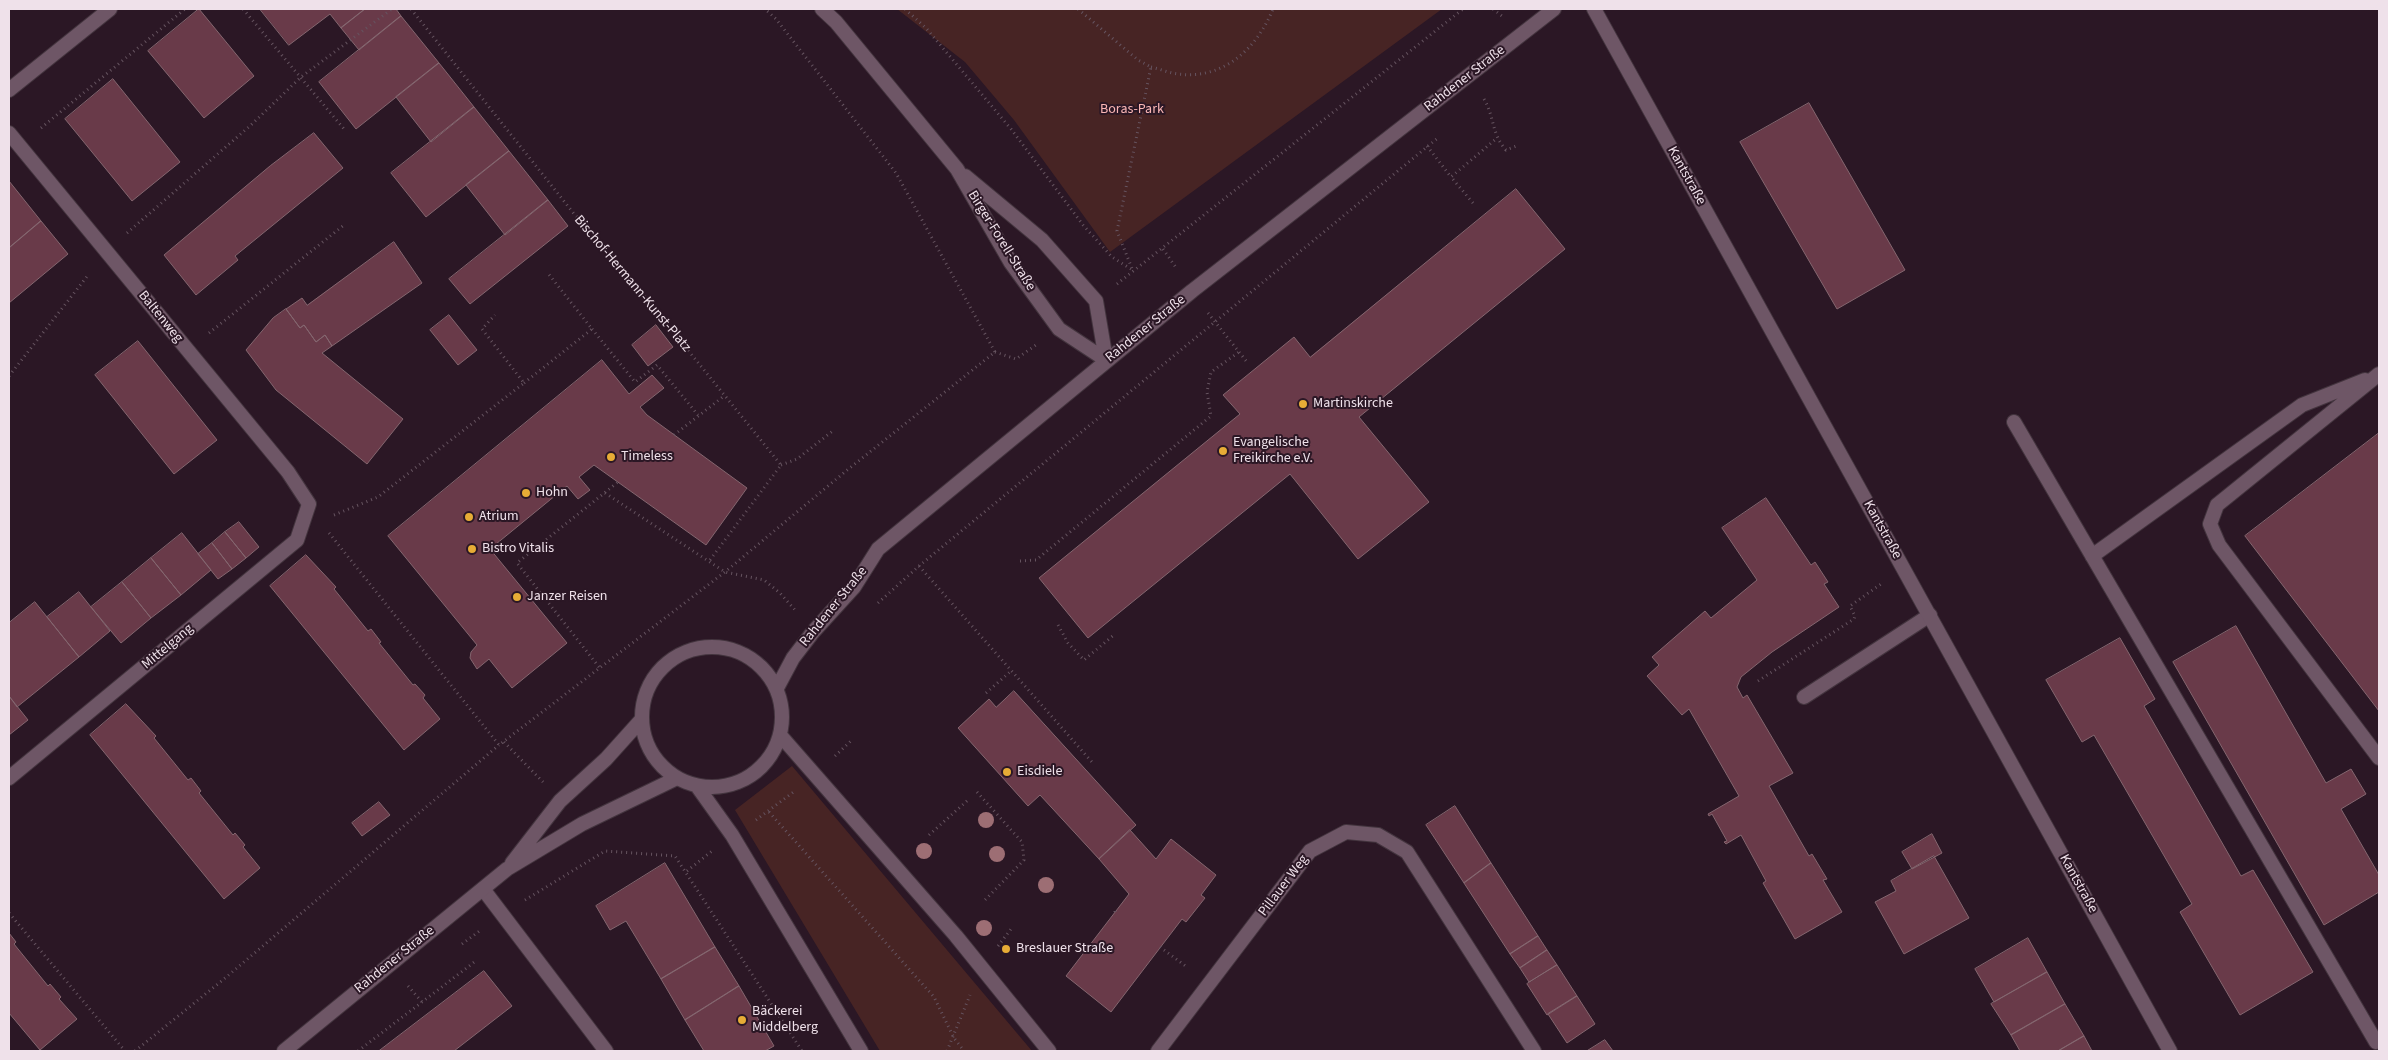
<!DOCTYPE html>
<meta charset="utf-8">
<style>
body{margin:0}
#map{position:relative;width:2388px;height:1060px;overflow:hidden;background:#2b1725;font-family:"Source Sans 3",sans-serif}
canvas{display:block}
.frame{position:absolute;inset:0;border:10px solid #efe1ea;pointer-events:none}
</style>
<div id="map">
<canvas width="2388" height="1060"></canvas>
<div class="frame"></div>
</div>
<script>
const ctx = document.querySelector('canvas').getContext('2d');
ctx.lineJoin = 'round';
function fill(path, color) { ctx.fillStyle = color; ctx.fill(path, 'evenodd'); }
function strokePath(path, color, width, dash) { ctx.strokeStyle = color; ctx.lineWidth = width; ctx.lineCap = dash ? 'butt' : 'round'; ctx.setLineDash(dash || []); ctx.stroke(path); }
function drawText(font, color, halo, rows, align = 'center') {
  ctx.font = font + ' "Source Sans 3",sans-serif'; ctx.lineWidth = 4; ctx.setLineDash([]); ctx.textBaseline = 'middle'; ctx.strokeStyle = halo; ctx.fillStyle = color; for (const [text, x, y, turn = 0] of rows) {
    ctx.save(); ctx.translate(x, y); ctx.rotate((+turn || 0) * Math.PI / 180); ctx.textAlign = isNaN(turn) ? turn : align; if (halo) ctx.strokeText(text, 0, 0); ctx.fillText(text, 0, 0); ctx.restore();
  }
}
const green = new Path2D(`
 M897 9H1442L1110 252 1014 120 965 62Z
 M792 766 1032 1051H880L735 810Z`);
const building = new Path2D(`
 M199 9 254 76 204 118 148 51Z
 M260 9H365L341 28 330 14 289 45Z
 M365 9H396L401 16 359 50 341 28Z
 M401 16 439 63 356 129 319 82Z
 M439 63 474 107 431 142 396 97Z
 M113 79 180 162 132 201 65 119Z
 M1809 103 1905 270 1837 309 1740 142Z
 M474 107 509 151 426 217 391 173Z
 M314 133 343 168 235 256 238 260 196 295 164 255 270 166Z
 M509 151 548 200 505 235 466 185Z
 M9 181 41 221 9 248Z
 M1516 189 1565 249 1359 417 1429 502 1358 559 1290 474 1088 638 1039 578 1240 414 1223 395 1294 337 1310 357Z
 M548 200 568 226 470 304 449 279Z
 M41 221 68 254 9 303V248Z
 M394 242 422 283 332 346 325 335 316 342 304 325 300 328 286 309 302 298 307 305Z
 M286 309 300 328 304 325 316 342 325 335 332 346 322 353 403 419 367 464 276 390 246 350 273 318Z
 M449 315 477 350 458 365 430 330Z
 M656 325 673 347 648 366 632 345Z
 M138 341 217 440 174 474 95 375Z
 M602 360 629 394 652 375 664 388 640 407 647 415 747 488 706 545 594 465 579 477 590 490 578 499 567 486 490 549 567 643 512 688 489 659 477 669 470 658 471 652 477 645 388 536Z
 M2379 433V711L2245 536Z
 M1766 498 1811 565 1815 562 1828 582 1824 584 1839 607 1772 652 1741 677 1737 687 1743 698 1747 695 1793 773 1769 786 1809 856 1812 854 1827 879 1823 880 1842 912 1795 939 1763 883 1766 881 1741 835 1726 844 1724 842 1727 841 1712 814 1709 816 1708 814 1739 796 1689 709 1682 715 1647 676 1659 665 1652 657 1705 611 1711 618 1757 580 1722 528Z
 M239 522 259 547 246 558 225 532Z
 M225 532 246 558 232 569 212 543Z
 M182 533 211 570 181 595 151 558Z
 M212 543 232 569 218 579 198 554Z
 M306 555 336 587 334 589 368 631 371 629 381 642 379 643 413 685 415 684 425 695 423 698 440 719 404 750 270 586Z
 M151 558 181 595 151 618 122 582Z
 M122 582 151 618 121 643 91 607Z
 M79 592 110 631 79 657 47 617Z
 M35 602 79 657 17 707 9 696V623Z
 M2236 626 2326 783 2351 769 2366 794 2341 809 2379 875V892L2324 925 2173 662Z
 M2120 638 2155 699 2144 706 2241 876 2253 870 2313 972 2240 1015 2180 912 2192 904 2094 735 2082 742 2046 680Z
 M1014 691 1136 825 1099 859 1040 795 1028 806 958 728 989 699 996 707Z
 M9 696 28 720 9 735Z
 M126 704 156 736 154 738 188 780 191 778 201 791 199 793 233 835 235 833 245 845 243 847 260 868 224 899 90 735Z
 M379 802 390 815 362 836 352 823Z
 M1455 806 1491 863 1464 883 1426 825Z
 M1130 830 1156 859 1171 839 1216 875 1201 895 1205 898 1186 922 1182 919 1111 1012 1066 976 1129 894 1099 859Z
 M1932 834 1942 853 1912 869 1902 852Z
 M1934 856 1969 918 1904 954 1875 902 1896 891 1891 881Z
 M665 863 715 947 661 979 626 921 610 930 596 906Z
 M1491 863 1538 936 1510 954 1464 883Z
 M9 933 16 942 14 944 48 986 50 984 61 997 59 999 77 1019 40 1050 9 1013Z
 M1538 936 1547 950 1520 968 1510 954Z
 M2028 938 2047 972 1994 1002 1975 969Z
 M715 947 739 986 685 1020 661 979Z
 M1547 950 1557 965 1529 982 1520 968Z
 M1557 965 1577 996 1547 1015 1527 984Z
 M484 971 512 1006 454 1051H379Z
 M2047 972 2065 1004 2011 1035 1991 1004Z
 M739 986 774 1046 765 1051H704L685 1020Z
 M1577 996 1595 1024 1567 1043 1548 1014Z
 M2065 1004 2084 1036 2058 1051H2020L2011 1035Z
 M2084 1036 2092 1051H2058Z
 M1605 1040 1613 1051H1587Z`);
const path = new Path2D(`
 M243 9 344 129
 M411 9 575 215 589 228 781 465 710 560
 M905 9 926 28 1011 129 1083 225 1112 257 1134 271
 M1078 9 1138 60 1151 67 1117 231 1133 271
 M1493 9 1502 16
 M1151 67C1160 69 1169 73 1178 74 1224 80 1257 48 1273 9
 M1484 99C1495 118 1491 133 1506 150L1519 145
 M41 128 185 9
 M1427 146 1451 177
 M1473 203 1451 177 1496 139
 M127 233 251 125 301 77 392 9
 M1163 249 1177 269
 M1117 284 1463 9
 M1208 313 1247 362
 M592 329 635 382 657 365 698 415
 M209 333 344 225
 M995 352 1016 359 1036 345
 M9 376 89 274
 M524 383 592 329 547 272
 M674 435 724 396
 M781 465 797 459 834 430
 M605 493 725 572 764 580 780 593 796 611
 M334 515 378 497 524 383 482 329 495 315
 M329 533 499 745 725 572 846 471 995 352 896 173 776 19 765 9
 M1020 561 1036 560 1211 416 1207 392 1211 372 1239 352
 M919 566 1092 762
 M878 603 919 566 1439 137
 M1058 625 1068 643 1084 660 1115 634
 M599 667 517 563 618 482
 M1758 681 1854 619 1855 616 1850 606 1881 584
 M986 693 1011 671
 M504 742 543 782
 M835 756 853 739
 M977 792 1022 842 1024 860 984 901
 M769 812 934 997 954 1038 964 1051
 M756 820 795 791
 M929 835 968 800
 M687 871 712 851
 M525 900 605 851 675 856 802 1051
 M1115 911V912
 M9 913 125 1051
 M462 944 481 930
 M998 946 1011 929
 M1160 947 1187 967
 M408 986 422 1002
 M135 1051 224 979 499 745
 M358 1051 477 960
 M947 1051 970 995`);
const service = new Path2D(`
 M2379 374 2217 505 2210 524 2219 545 2379 758
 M2014 422 2376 1042
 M2092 556 2302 405 2365 380
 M1804 697 1930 615
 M483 889 606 1051`);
const minor = new Path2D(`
 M822 9 836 22 957 169 1011 263 1059 329 1106 360
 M1594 9 2170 1051
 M9 90 110 9
 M9 133 288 472 309 504 297 540 9 778
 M965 176 1042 240 1096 301 1106 360
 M642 717a70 70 0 1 1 140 0a70 70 0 1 1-140 0Z
 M777 688 793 658 813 632 854 587 878 549 1192 291 1554 9
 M780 735 956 936 1049 1051
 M697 786 732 835 861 1051
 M512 863 560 801 606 759 642 719
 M284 1051 507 869 582 824 677 778
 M1158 1051 1310 851 1346 832 1378 835 1407 852 1534 1051`);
const trees = [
 [986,820],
 [924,851],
 [997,854],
 [1046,885],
 [984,928]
];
const markers = [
 [1303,404,5,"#e7ac36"],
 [1223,451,5,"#e7ac36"],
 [611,457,5,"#e7ac36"],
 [526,493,5,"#e7ac36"],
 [469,517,5,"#e7ac36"],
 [472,549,5,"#e7ac36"],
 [517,597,5,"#e7ac36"],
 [1007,772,5,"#e7ac36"],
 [1006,949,5,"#e7ac36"],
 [742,1020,5,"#e7ac36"]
];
const streetNames = [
 ["Rahdener Straße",1465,79,-38],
 ["Kantstraße",1686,176,61],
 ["Birger-Forell-Straße",1001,241,58],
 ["Bischof-Hermann-Kunst-Platz",632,284,50],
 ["Baltenweg",160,317,51],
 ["Rahdener Straße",1146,329,-39],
 ["Kantstraße",1882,530,61],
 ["Rahdener Straße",834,607,-51],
 ["Mittelgang",168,647,-40],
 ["Kantstraße",2078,884,61],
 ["Pillauer Weg",1284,886,-53],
 ["Rahdener Straße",395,960,-39]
];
const parkNames = [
 ["Boras-Park",1132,110]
];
const poiNames = [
 ["Martinskirche",1313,404],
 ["Evangelische",1233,443],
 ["Freikirche e.V.",1233,459],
 ["Timeless",621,457],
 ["Hohn",536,493],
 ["Atrium",479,517],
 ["Bistro Vitalis",482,549],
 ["Janzer Reisen",527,597],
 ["Eisdiele",1017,772],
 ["Breslauer Straße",1016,949],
 ["Bäckerei",752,1012],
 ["Middelberg",752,1028]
];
fill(green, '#472424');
fill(building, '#693a49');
strokePath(building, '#84666f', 1);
strokePath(service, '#43343e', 16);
strokePath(minor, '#43343e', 16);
strokePath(path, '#665460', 3, [1, 4]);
strokePath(service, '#6e5666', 14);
strokePath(minor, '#6e5666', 14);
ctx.fillStyle = '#9d6e74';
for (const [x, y] of trees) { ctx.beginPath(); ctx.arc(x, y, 8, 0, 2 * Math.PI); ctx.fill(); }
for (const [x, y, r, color] of markers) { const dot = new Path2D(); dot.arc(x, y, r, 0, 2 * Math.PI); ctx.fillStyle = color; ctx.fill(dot); strokePath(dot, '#2b1725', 2); }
drawText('14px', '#efe1ea', '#2b1725', streetNames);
drawText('14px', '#fab6b5', '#2b1725', parkNames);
drawText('14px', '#efe1ea', '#2b1725', poiNames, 'left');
</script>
